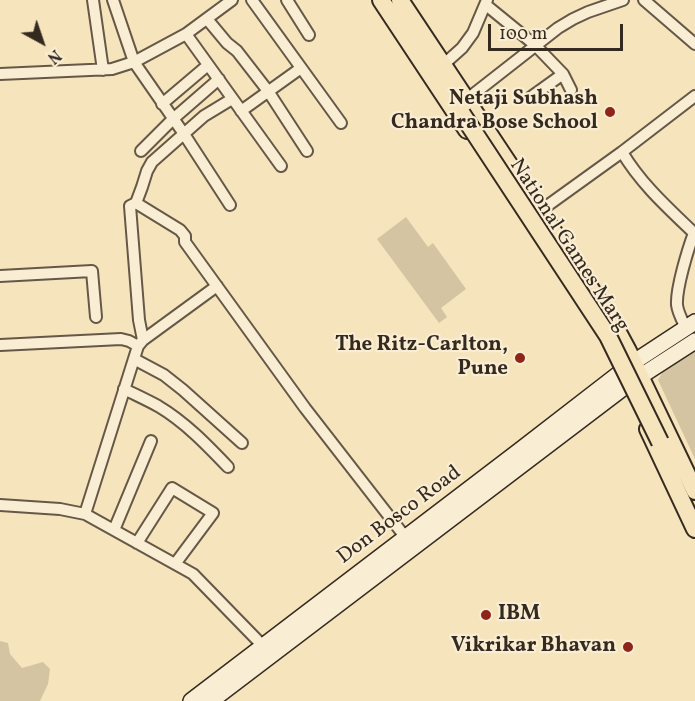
<!DOCTYPE html>
<style>
body{margin:0}
#map{position:relative;width:695px;height:701px;overflow:hidden;background:#f6e4bc;font-family:Vollkorn,serif}
canvas{display:block}
.north{position:absolute;left:12px;top:12px;width:60px;height:60px;-webkit-text-stroke:4px #f9edd3;paint-order:stroke;rotate:140deg;font-size:16px;font-weight:700;line-height:24px;text-align:center;color:#352a20}
.north::after{content:'';display:block;margin:auto;width:21px;height:27px;background:#352a20;clip-path:polygon(50% 0,100% 100%,50% 72%,0 100%)}
.scale{position:absolute;left:488px;top:24px;width:135px;height:27px;box-sizing:border-box;border:3px solid #352a20;border-top:0;padding-left:8px;font-size:18px;line-height:21px;white-space:nowrap;color:#352a20;-webkit-text-stroke:4px #f9edd3;paint-order:stroke}
</style>
<div id="map">
<canvas width="695" height="701"></canvas>
<div class="north">N</div>
<div class="scale">100 m</div>
</div>
<script>
const ctx = document.querySelector('canvas').getContext('2d');
ctx.lineJoin = 'round';
function fill(path, color) { ctx.fillStyle = color; ctx.fill(path, 'evenodd'); }
function strokePath(path, color, width, dash) { ctx.strokeStyle = color; ctx.lineWidth = width; ctx.lineCap = dash ? 'butt' : 'round'; ctx.setLineDash(dash || []); ctx.stroke(path); }
function drawText(font, color, halo, rows, align = 'center') {
  ctx.font = font + ' Vollkorn,serif'; ctx.lineWidth = 4.5; ctx.setLineDash([]); ctx.textBaseline = 'middle'; ctx.strokeStyle = halo; ctx.fillStyle = color; for (const [text, x, y, turn = 0] of rows) {
    ctx.save(); ctx.translate(x, y); ctx.rotate((+turn || 0) * Math.PI / 180); ctx.textAlign = isNaN(turn) ? turn : align; if (halo) ctx.strokeText(text, 0, 0); ctx.fillText(text, 0, 0); ctx.restore();
  }
}
const green = new Path2D(`
 M406 217 428 247 433 243 466 289 441 308 447 317 439 323 377 239Z
 M695 347V459L658 380 664 370Z
 M0 641 8 643 10 654 22 668 43 662 50 669 48 684 40 701H0Z`);
const street = new Path2D(`
 M93 0 103 70
 M113 0 134 62 184 134 230 205
 M252 0 341 123
 M287 0 309 35
 M644 0 695 44
 M486 5 535 45 563 74 571 90
 M207 19 227 43 237 51 268 91 307 151
 M186 34 281 166
 M443 65 462 48 473 33 487 0
 M0 74 112 69 134 62 186 34 232 0
 M531 97 563 74
 M466 100 558 28 573 19 588 12 623 0
 M162 104 208 65
 M241 111 301 68
 M141 151 173 119 219 79
 M622 152C641 184 668 208 695 234
 M136 203 180 230 185 236V242L305 408 406 538
 M540 211 622 152 695 96
 M0 276 92 271 96 317
 M686 328C682 320 678 313 677 305 676 288 688 249 694 233
 M143 340 139 320 130 206 136 203 142 187 147 171 152 162 204 116 232 99
 M0 345 121 339 129 341 138 346
 M134 359 164 375 183 390 242 443
 M124 389C136 395 147 400 158 406 185 422 207 445 228 467
 M0 505 60 509 85 514 193 574 263 646
 M85 514 138 346 143 340 217 286
 M114 530 151 441
 M137 543 172 488 213 513 175 564`);
const secondary = new Path2D(`
 M191 701 519 451 634 362 695 322
 M211 701 627 385 695 341`);
const primary = new Path2D(`
 M381 0 467 130
 M400 0 540 211 614 325 628 351 695 491
 M648 429 695 529`);
const primaryBridge = new Path2D(`
 M462 114 608 336 660 442`);
const markers = [
 [610,112,6,"#8f2418"],
 [520,358,6,"#8f2418"],
 [486,615,6,"#8f2418"],
 [628,647,6,"#8f2418"]
];
const poiNames = [
 ["Netaji Subhash",598,100],
 ["Chandra Bose School",598,124],
 ["The Ritz-Carlton,",508,346],
 ["Pune",508,370],
 ["IBM",498,615,"left"],
 ["Vikrikar Bhavan",616,647]
];
const streetNames = [
 ["National Games Marg",568,246,57],
 ["Don Bosco Road",400,516,-37]
];
fill(green, '#d5c4a1');
strokePath(street, '#655847', 14);
strokePath(secondary, '#352a20', 18);
strokePath(primary, '#352a20', 20);
strokePath(street, '#f9edd3', 10);
strokePath(secondary, '#f9edd3', 15);
strokePath(primary, '#f6e4bc', 16);
strokePath(primaryBridge, '#352a20', 20, []);
strokePath(primaryBridge, '#f6e4bc', 16);
for (const [x, y, r, color] of markers) { const dot = new Path2D(); dot.arc(x, y, r, 0, 2 * Math.PI); ctx.fillStyle = color; ctx.fill(dot); strokePath(dot, '#f9edd3', 2); }
drawText('bold 21px', '#352a20', '#f9edd3', poiNames, 'right');
drawText('21px', '#352a20', '#f9edd3', streetNames);
</script>
